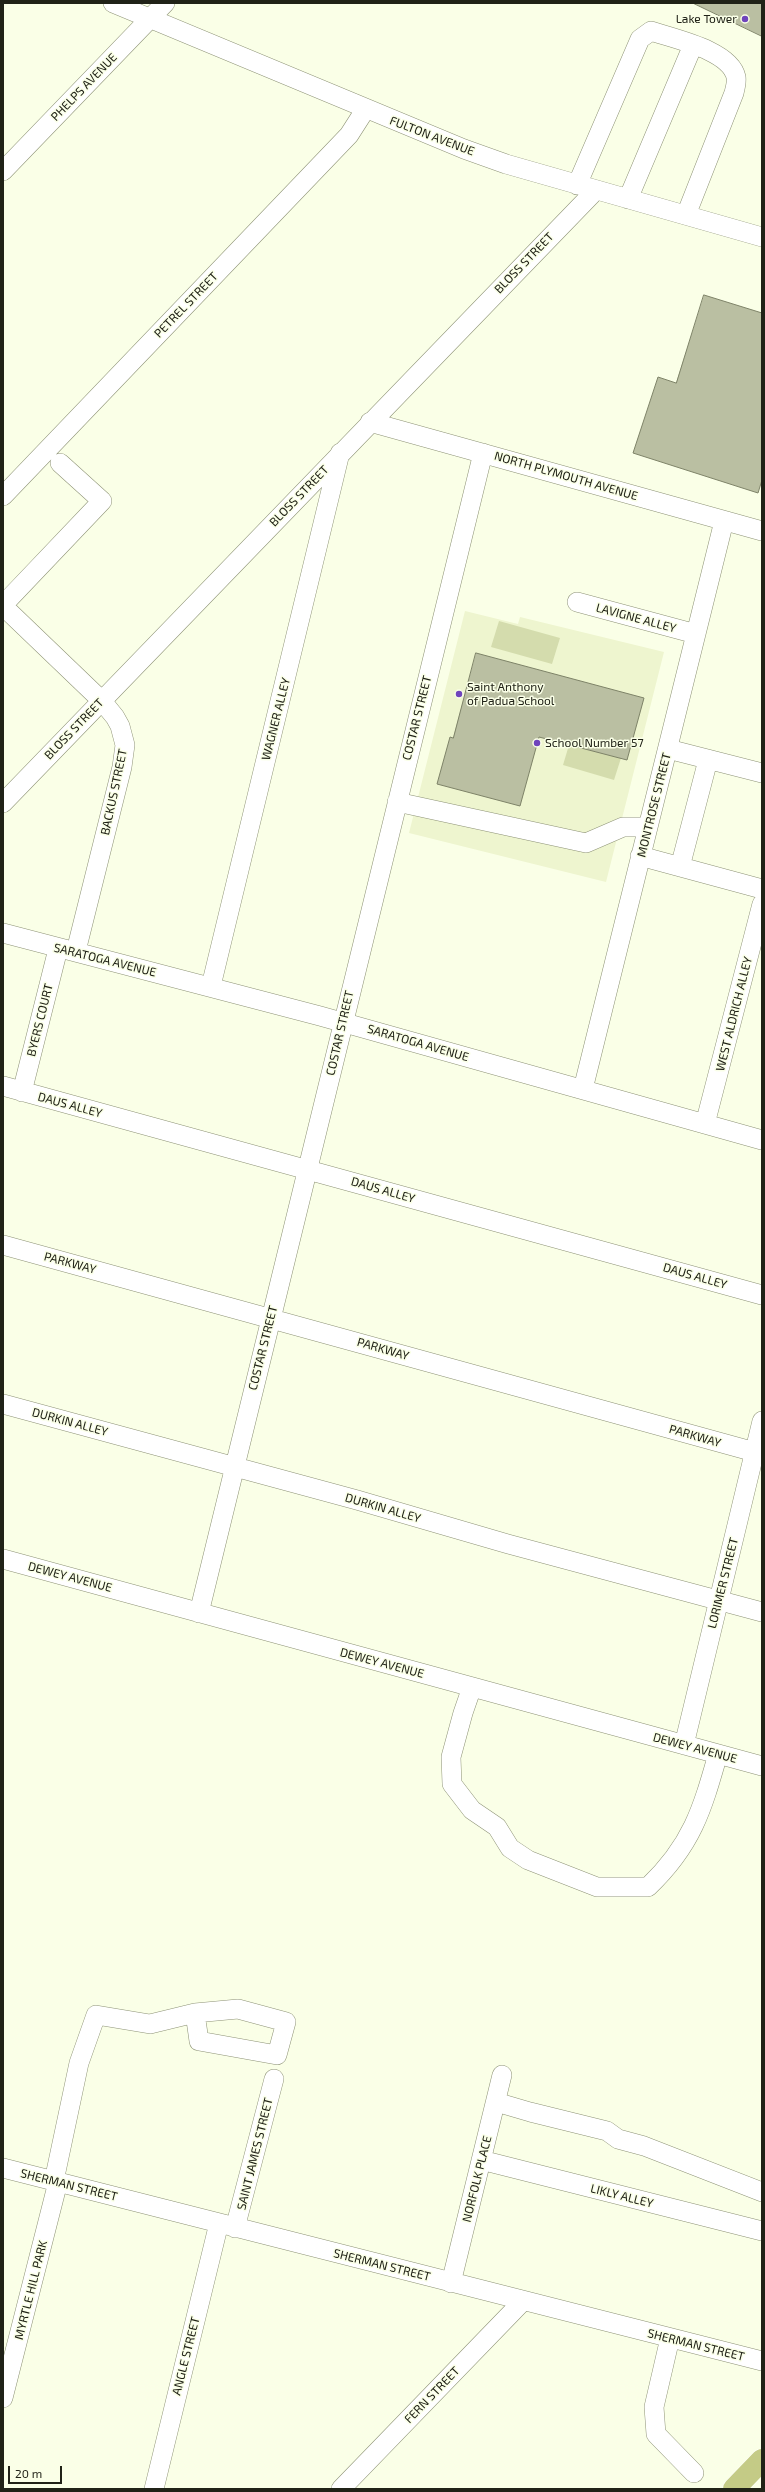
<!DOCTYPE html>
<style>
body{margin:0}
#map{position:relative;width:765px;height:2492px;overflow:hidden;background:#faffe7;font-family:"Exo 2",sans-serif}
canvas{display:block}
.frame{position:absolute;inset:0;border:4px solid #202217;pointer-events:none}
.scale{position:absolute;left:8px;top:2466px;width:54px;height:18px;box-sizing:border-box;border:2px solid #202217;border-top:0;padding-left:5px;font-size:12px;line-height:14px;white-space:nowrap;color:#202217;-webkit-text-stroke:3px #faffe7;paint-order:stroke}
</style>
<div id="map">
<canvas width="765" height="2492"></canvas>
<div class="frame"></div>
<div class="scale">20 m</div>
</div>
<script>
const ctx = document.querySelector('canvas').getContext('2d');
ctx.lineJoin = 'round';
function fill(path, color) { ctx.fillStyle = color; ctx.fill(path, 'evenodd'); }
function strokePath(path, color, width, dash) { ctx.strokeStyle = color; ctx.lineWidth = width; ctx.lineCap = dash ? 'butt' : 'round'; ctx.setLineDash(dash || []); ctx.stroke(path); }
function drawText(font, color, halo, rows, align = 'center') {
  ctx.font = font + ' "Exo 2",sans-serif'; ctx.lineWidth = 3; ctx.setLineDash([]); ctx.textBaseline = 'middle'; ctx.strokeStyle = halo; ctx.fillStyle = color; for (const [text, x, y, turn = 0] of rows) {
    ctx.save(); ctx.translate(x, y); ctx.rotate((+turn || 0) * Math.PI / 180); ctx.textAlign = isNaN(turn) ? turn : align; if (halo) ctx.strokeText(text, 0, 0); ctx.fillText(text, 0, 0); ctx.restore();
  }
}
const built = new Path2D(`
 M465 611 518 624 520 617 664 652 606 882 409 833Z`);
const green = new Path2D(`
 M499 621 560 638 552 664 491 647Z
 M569 745 621 758 614 780 563 765Z`);
const building = new Path2D(`
 M693 3H762V36Z
 M704 295 762 313V480L758 493 633 453 658 377 676 383Z
 M476 653 644 698 627 760 539 737 520 806 437 784 450 737 453 738Z`);
const minor = new Path2D(`
 M113 3 464 149 506 164 762 237
 M3 171 165 3
 M577 185 640 39 651 31C674 39 730 50 736 77 737 82 735 89 734 93L686 215
 M628 199 693 45
 M370 422 762 531
 M3 496 349 135 365 110
 M577 602 696 634
 M3 605 102 501 60 463
 M3 606 102 701 115 717 120 726 125 745 122 767 76 951
 M668 749 762 773
 M397 802 586 843 623 827H648
 M3 803 596 190
 M640 856 762 889
 M680 867 708 760
 M3 933 320 1016 762 1140
 M211 986 340 453
 M3 1086 762 1295
 M583 1089 724 521
 M22 1092 58 949
 M705 1124 762 904
 M3 1245 762 1454
 M3 1404 357 1500 508 1544 762 1612
 M3 1559 762 1766
 M199 1613 483 453
 M472 1687 463 1713 451 1757 452 1784 472 1810 497 1827 510 1848 528 1860 597 1887H648C692 1845 702 1810 718 1754
 M684 1745 762 1421
 M496 2102 530 2112 607 2131 618 2139 644 2146 762 2192
 M481 2160 762 2231
 M3 2168 762 2361
 M54 2181 79 2063 96 2015 150 2024 195 2013 238 2009 286 2022 277 2055 199 2041 195 2013
 M235 2228 274 2079
 M451 2283 502 2075
 M670 2338 654 2407 656 2434 694 2473
 M3 2398 58 2182
 M154 2489 219 2223
 M341 2489 523 2301`);
const major = new Path2D(`
 M734 2489 762 2460`);
const markers = [
 [745,19,4,"#6f44bc"],
 [459,694,4,"#6f44bc"],
 [537,743,4,"#6f44bc"]
];
const poiNames = [
 ["Lake Tower",737,19,"right"],
 ["Saint Anthony",467,687],
 ["of Padua School",467,701],
 ["School Number 57",545,743]
];
const streetNames = [
 ["PHELPS AVENUE",84,87,-46],
 ["FULTON AVENUE",432,136,21],
 ["BLOSS STREET",524,263,-46],
 ["PETREL STREET",186,305,-46],
 ["NORTH PLYMOUTH AVENUE",566,476,16],
 ["BLOSS STREET",299,496,-46],
 ["LAVIGNE ALLEY",636,618,15],
 ["COSTAR STREET",417,718,-76],
 ["WAGNER ALLEY",276,719,-76],
 ["BLOSS STREET",74,729,-46],
 ["BACKUS STREET",114,792,-78],
 ["MONTROSE STREET",654,805,-76],
 ["SARATOGA AVENUE",105,960,14],
 ["WEST ALDRICH ALLEY",734,1014,-76],
 ["BYERS COURT",40,1020,-76],
 ["COSTAR STREET",340,1033,-77],
 ["SARATOGA AVENUE",418,1043,16],
 ["DAUS ALLEY",70,1105,15],
 ["DAUS ALLEY",383,1190,16],
 ["PARKWAY",70,1263,15],
 ["DAUS ALLEY",695,1276,16],
 ["COSTAR STREET",263,1348,-76],
 ["PARKWAY",383,1349,16],
 ["DURKIN ALLEY",70,1422,15],
 ["PARKWAY",695,1436,16],
 ["DURKIN ALLEY",383,1508,16],
 ["DEWEY AVENUE",70,1577,15],
 ["LORIMER STREET",723,1583,-76],
 ["DEWEY AVENUE",382,1663,15],
 ["DEWEY AVENUE",695,1748,15],
 ["SAINT JAMES STREET",255,2154,-76],
 ["NORFOLK PLACE",477,2179,-76],
 ["SHERMAN STREET",69,2185,14],
 ["LIKLY ALLEY",622,2196,14],
 ["SHERMAN STREET",382,2265,14],
 ["MYRTLE HILL PARK",31,2290,-76],
 ["SHERMAN STREET",696,2345,14],
 ["ANGLE STREET",186,2356,-76],
 ["FERN STREET",432,2395,-46]
];
fill(built, '#eef5cf');
fill(green, '#d4dcad');
fill(building, '#babfa2');
strokePath(building, '#7e8368', 1);
strokePath(minor, '#8e9377', 20);
strokePath(major, '#fff', 23);
strokePath(minor, '#fff', 19);
strokePath(major, '#c4cb86', 22);
for (const [x, y, r, color] of markers) { const dot = new Path2D(); dot.arc(x, y, r, 0, 2 * Math.PI); ctx.fillStyle = color; ctx.fill(dot); strokePath(dot, '#faffe7', 1.5); }
drawText('12px', '#202217', '#faffe7', poiNames, 'left');
drawText('12px', '#202217', '#faffe7', streetNames);
</script>
